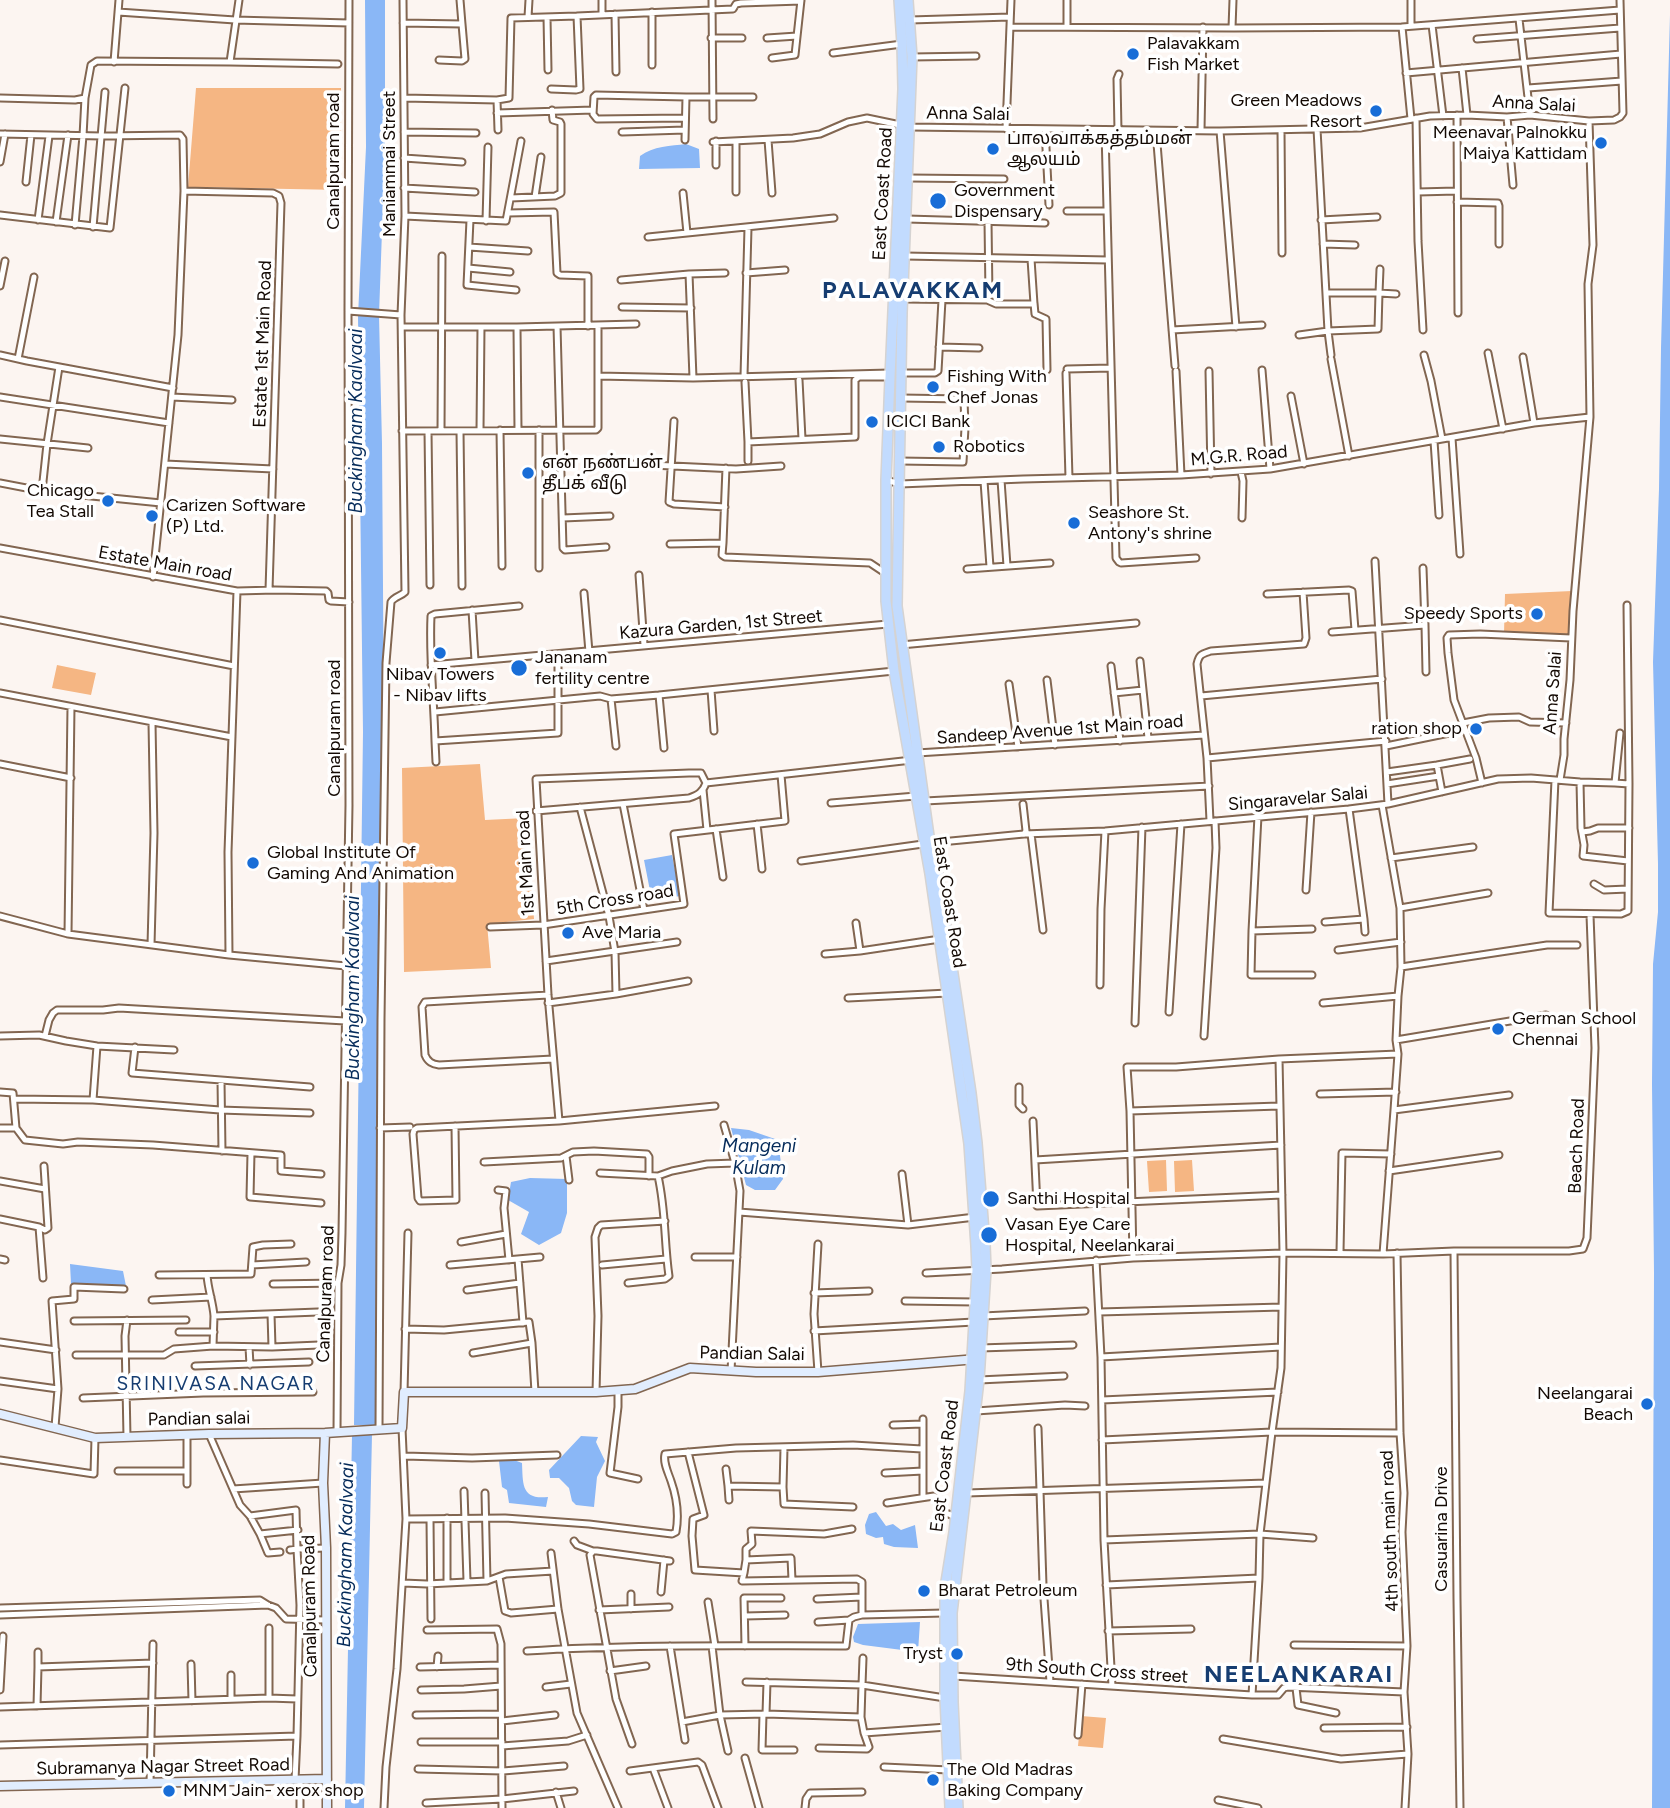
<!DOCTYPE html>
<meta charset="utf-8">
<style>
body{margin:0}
canvas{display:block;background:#fcf5f1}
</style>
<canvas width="1670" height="1808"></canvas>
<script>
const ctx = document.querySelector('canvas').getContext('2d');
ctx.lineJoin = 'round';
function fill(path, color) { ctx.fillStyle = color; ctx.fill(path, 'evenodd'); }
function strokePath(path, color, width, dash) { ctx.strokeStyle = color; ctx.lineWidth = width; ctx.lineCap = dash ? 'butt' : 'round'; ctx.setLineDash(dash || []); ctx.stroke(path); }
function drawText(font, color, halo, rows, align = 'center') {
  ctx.font = font + ' Figtree,"Noto Sans Tamil",sans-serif'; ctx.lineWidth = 7; ctx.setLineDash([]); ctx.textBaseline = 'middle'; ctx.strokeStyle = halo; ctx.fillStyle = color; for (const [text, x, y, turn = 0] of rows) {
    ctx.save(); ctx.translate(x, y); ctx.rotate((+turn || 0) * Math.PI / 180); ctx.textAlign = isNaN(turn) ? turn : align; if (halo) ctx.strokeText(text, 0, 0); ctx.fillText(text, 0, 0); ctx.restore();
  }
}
const green = new Path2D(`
 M196 88H341V190L188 187Z
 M1572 591 1570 635 1504 634 1505 594Z
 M57 665 96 673 91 695 52 688Z
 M480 764 485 820 526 818 534 919 487 924 491 968 404 972 402 768Z
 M1166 1160 1167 1191 1149 1192 1147 1161Z
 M1192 1160 1194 1191 1175 1192 1174 1161Z
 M1081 1716 1106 1718 1103 1748 1078 1746Z`);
const water = new Path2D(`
 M365 0H385V147L379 315 382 444 384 730 378 1425H354L363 732 358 316 366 147Z
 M1670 15V1808H1652L1654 1273 1652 1084 1653 964 1658 912V864L1653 662 1659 489 1661 348Z
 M686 144 699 149 700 168 639 169 640 156C653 146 671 146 686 144Z
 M672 855 680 896 652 901 644 860Z
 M731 1128 749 1130 778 1140 783 1179 775 1190H755L746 1185Z
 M530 1178 567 1179V1213L561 1233 539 1245 521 1234 529 1212 508 1200 511 1182Z
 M70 1264 123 1271 126 1286 71 1284Z
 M372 1434 364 1808H345L352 1435Z
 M581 1436 598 1437 596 1442 605 1461 597 1477 594 1507 576 1505 572 1501 569 1488 559 1478H550L549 1470Z
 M514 1460 522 1463C523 1484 521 1500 548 1497L546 1507 509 1503 507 1490 502 1487 499 1461Z
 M876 1512 886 1526 893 1524 901 1530 915 1525 918 1548 894 1547 884 1544 883 1537 876 1538 866 1534 865 1525 869 1514Z
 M920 1622 918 1652 863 1645 854 1642 853 1637 858 1624Z`);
const street = new Path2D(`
 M712 0 713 119
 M1067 0V27
 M118 12 235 20 349 23
 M652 12V65
 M602 14V0
 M615 14 616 72
 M528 17 529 0
 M547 17 548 70
 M1519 19 1530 115
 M910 20 1010 17
 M403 23 462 24 460 0
 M1432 25 1443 116
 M1411 26V0
 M1010 27 1234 28 1402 27 1620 10
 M1402 27 1411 119
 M1232 28 1233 0
 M711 38H742
 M767 38 797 36
 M1477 39 1620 28
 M833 53 902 44
 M912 57 976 56
 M772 58 795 55 801 0
 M439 60 462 61 465 59 462 24
 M114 62 119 0
 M230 62 338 64
 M1462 68 1467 115
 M1406 73 1621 54
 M1528 88 1622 81
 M551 89 576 90 580 89 577 16
 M0 98 75 100 85 98 91 65 97 61 230 62 239 0
 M404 98 497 100 509 98 511 18 577 16 733 9 736 4 741 3 801 1
 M497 100 498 130
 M497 113 593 110
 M1457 115 1458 313
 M1507 117 1513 185
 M684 118 597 119 593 114 594 97 596 95 686 97H753
 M1416 118 1418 241 1423 330
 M1006 129 1011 0
 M1045 129 1049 205
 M1317 129 1328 331 1378 329 1379 293H1326
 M1201 130 1203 27
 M1281 130 1282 253
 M1105 131 1116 558 1119 562 1121 563 1196 558
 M1118 131 1117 79 1119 74
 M1156 131 1175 366
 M1220 131 1236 327
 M404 132 476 133
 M622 132 685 130
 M0 134 102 136 180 135 183 139 184 191 178 335 153 577
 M685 140 686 97
 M768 140 772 193
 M716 141V165
 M736 141V192
 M713 142 793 138 820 134 848 122 867 118 910 127 1220 131 1360 128 1430 116 1467 115 1507 117 1530 115 1589 121 1614 120 1620 117 1623 113 1620 0
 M404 158 462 162
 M0 162 5 134
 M909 178 1004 179
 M26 182 31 135
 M404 188 475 192
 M184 191 273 193 279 196 281 203 269 590
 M1418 192 1456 191
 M683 193 687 233
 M535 197 541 157
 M511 198 555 196 561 193V124L560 122 553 120 552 110
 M1457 202 1498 203 1499 206V244
 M1067 211H1107
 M508 213 554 212 557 273 560 275 588 276V326
 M0 215 110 228 125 88
 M405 216 506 221 521 141
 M907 219 1045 223
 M38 220 49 136
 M470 220 467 285 516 290
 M1321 220 1377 217
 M486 221 488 147
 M56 222 68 135
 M75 225 83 136 85 98
 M93 227 105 92
 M648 237 834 218
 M1323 244 1355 245
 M469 247 528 251
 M905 256 1108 260
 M468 268 510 272
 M1380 269 1379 293 1396 294
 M746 273 785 270
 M689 274 693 378
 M621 280 689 274 725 273
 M0 286 5 261
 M903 299 987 300 996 304H1034L1031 259
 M987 300 989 296 988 221
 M1034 303 1035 314 1046 319 1047 370
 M622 307 691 308
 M348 311 401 315
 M557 326 563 548 565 550 606 547
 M598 326V376L693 378 890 373
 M402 327H517L636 324
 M517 327 518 430
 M1172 330 1262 325
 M1299 335 1328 331 1331 355
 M939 347 979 348
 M1488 353 1503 429
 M0 355 27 361 173 388
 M1424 355 1431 381 1442 439
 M1523 357 1534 423
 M18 359 34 277
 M1331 359 1349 456
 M1067 369 1111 368
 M1262 370 1270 469
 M1176 371 1181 475
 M1209 371 1211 474
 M901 373H935L938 371 942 300
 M1066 373 1069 478
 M744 376 748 228
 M799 380 802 439
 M745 382 748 442 855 437V380L859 377H890
 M1291 396 1304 464
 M0 397 169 423
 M172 397 232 400
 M674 421 669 502 674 504 725 507
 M480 430 481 327
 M500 430 502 566
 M402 431 596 430 598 428V376
 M428 431 430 585
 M441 431 442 256
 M460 431 462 586
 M1452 438 1460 554
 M0 439 88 448
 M1434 441 1439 515
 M748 442V461
 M900 461 963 462 965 428 964 399 901 398
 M165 464 273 469
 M630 464 736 469 781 466
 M1241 472 1243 481 1242 518
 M886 480 900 484 1023 479 1181 475 1270 469 1534 423 1590 417
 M1001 480 1007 566
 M984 481 990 567
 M0 483 42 491 161 503
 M42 491 47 444 59 367
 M563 518 610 516
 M723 543 722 555 725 557 870 563 885 573
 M670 544 723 543 726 468
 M0 548 237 591 275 590 326 591 328 593 329 600 331 601 349 602
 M1375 561 1388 804
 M539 568V430
 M1423 568 1425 625
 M967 569 1050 563
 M639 575 644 645
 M584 593 589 652
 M1267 594 1349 590 1352 591 1355 630
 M1627 605 1629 784
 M519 606 435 614 431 616C429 658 434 699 435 741L558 733V655
 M472 610 475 661
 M0 620 234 666
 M1332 632 1425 625 1426 672
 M901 645 1136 623
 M1140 661 1148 738
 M431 665 888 624
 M1111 666 1120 741
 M1047 680 1055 745
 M1009 684 1018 747
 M711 690 714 731
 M0 693 232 737
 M1114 693 1143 690
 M659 695 664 748
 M1201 696 1382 679
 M611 699 616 746
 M435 712 600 696 611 699 659 695 894 671
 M1463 723 1489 718 1519 717 1530 722 1566 723
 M435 741 436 762
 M1386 746 1459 731
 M917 753 1204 735
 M1207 758 1386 741
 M0 764 71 778
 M1387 772 1437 765
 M1555 780 1549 913 1621 914 1628 911 1629 784 1615 783
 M1560 780 1564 755V739L1570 680 1573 611 1590 417 1588 284 1593 245 1589 121
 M1580 782 1581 828 1584 845 1583 856 1628 861
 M1482 783 1476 758 1454 700 1448 653 1447 638 1449 635 1480 634 1571 638
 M1387 784 1439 776
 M703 790 707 830
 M1442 792 1437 765 1470 759
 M925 801 1209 786
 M831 803 916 796
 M623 804 644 910
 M1023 804 1026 831 1024 834
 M1382 805 1400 908 1401 967 1398 996 1396 1040 1398 1054 1394 1110 1383 1254
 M580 807 609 916 615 952 616 994
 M536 811 689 798C698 795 703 792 706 783L912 760
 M1258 816 1252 931 1312 929
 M1210 821 1207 758 1197 664C1199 654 1202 654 1211 651L1304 644 1306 638 1303 592
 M757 824 762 869
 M716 829 723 877
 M1582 832 1590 831 1598 828H1629
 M1031 834 1043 930
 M1391 858 1473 847
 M801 861 930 843 1024 834 1105 831 1349 809 1388 804 1498 779 1531 778 1580 782 1615 783 1620 733
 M1594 884 1604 890 1628 889
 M1306 890 1311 812
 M1400 908 1488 893
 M0 916 68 934 229 955 346 966
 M1364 919 1365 932
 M1325 922 1364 919 1349 809
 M856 923 860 951 940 939
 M490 927 543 925 684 904 674 834 785 821 781 775
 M1252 931 1251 975H1312
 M68 934 71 707
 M151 945 154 833 152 723
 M1338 950 1401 942
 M825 954 860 951
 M229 955 228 852 237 591
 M546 961 677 942
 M1401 967 1547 945H1577
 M1100 985 1101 909 1105 831
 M548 995 425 1002 422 1007 425 1055C428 1062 432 1064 439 1065L553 1059
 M848 998 948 993
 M548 1003 616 994 688 981
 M1323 1003 1398 996
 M1169 1012 1181 824
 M1135 1023 1142 827
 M0 1036 39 1035 66 1041 97 1046 174 1050
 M45 1036 49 1020 53 1013 57 1010H103L119 1008 345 1021
 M1204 1036 1216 848 1215 821
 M1396 1040 1546 1015
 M135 1047 132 1073 310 1087
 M221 1081 222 1151
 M1019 1087V1105L1023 1109
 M0 1092 13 1093 16 1128 25 1140 63 1144 78 1142 153 1145 281 1155V1171L321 1174
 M1320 1094 1396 1092
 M14 1099 93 1100 220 1110 310 1113
 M93 1100 97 1046
 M1394 1110 1509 1095
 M1130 1111 1279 1106
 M559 1121 548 995 536 779 689 773H701L706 783
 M1033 1121 1037 1206 1282 1195
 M724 1125 735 1163 740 1191 731 1371
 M455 1126 456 1200 420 1201 418 1198 413 1134 414 1130 417 1128 559 1121 715 1106
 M0 1128H16
 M380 1128 410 1127
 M251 1153 250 1197 321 1203
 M566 1156 569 1180
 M1035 1160 1281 1145
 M484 1162 561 1158 573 1152 594 1151 647 1154 649 1157V1176
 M1389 1171 1499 1155
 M600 1173 658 1176 672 1171 707 1164 735 1163
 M902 1174 908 1225
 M0 1181 45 1189
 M498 1190 506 1191 504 1208 509 1260
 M739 1212 908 1225 975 1217
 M0 1219 39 1227 43 1278
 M39 1227 45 1230 48 1228 44 1166
 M461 1242 506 1234
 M1454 1251 1457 1599 1460 1808
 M1340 1252 1342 1153 1391 1154
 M1397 1253 1400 1433 1404 1493 1402 1532 1407 1646 1404 1692 1408 1754 1405 1808
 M695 1257H737
 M1133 1258 1130 1111 1127 1067H1176L1279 1059 1398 1054
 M0 1259 5 1260
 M518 1259 523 1323
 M1096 1260 1101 1357 1104 1540 1112 1686
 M252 1265 306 1262
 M450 1265 540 1257
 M602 1265 666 1259
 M926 1273 1002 1269 1133 1258 1283 1253 1383 1254 1454 1251H1569L1583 1249 1587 1238 1595 1048 1590 915
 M159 1275 251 1274 253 1247 263 1245 291 1244
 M207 1275C208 1290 213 1302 214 1316
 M628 1283 665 1279 669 1276C664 1242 666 1211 658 1176
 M273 1284 338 1283
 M467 1290 520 1283
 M814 1293 869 1291
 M152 1300 211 1297
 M905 1301 975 1302
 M1099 1312 1282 1307
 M271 1314 272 1347
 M983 1316 1085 1311
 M127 1320 125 1336 127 1437
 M74 1321 186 1320
 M405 1329 444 1330 529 1322 532 1343 535 1392
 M814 1331 974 1322
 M179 1332H214
 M0 1342 56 1350
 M213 1346 214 1316 318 1312
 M249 1347 250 1365
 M980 1348 1073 1345
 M473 1353 532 1343
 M76 1355H164L174 1349 213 1346 272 1347 319 1345
 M1101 1357 1281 1347
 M195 1366 309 1362
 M818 1372 814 1314 818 1244
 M979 1380 1064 1376
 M0 1381 58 1389
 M618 1391V1407L610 1473 638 1479
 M404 1392 408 1233
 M596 1392 598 1316 595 1237 598 1228 601 1225 665 1221
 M83 1398 203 1393 313 1392
 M1102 1400 1278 1392
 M976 1411 1065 1405 1085 1406
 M923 1419V1497
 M893 1425 923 1424
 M55 1427 58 1389 52 1301 74 1299V1287L124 1289
 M1038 1428 1043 1585 1050 1682
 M379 1429 381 1019 386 663 391 602C394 597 401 596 405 592L401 315 405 216 403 0
 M337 1432 338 1283 341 1265 342 1233 349 805 348 311 349 0
 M209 1434 240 1505 250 1516 260 1534 268 1553 280 1552
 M1102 1440 1272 1432 1400 1433
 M688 1452 704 1515 693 1519 692 1536 695 1570 744 1573 742 1581 857 1579 862 1582V1615L944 1613
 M405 1456 472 1458 557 1455
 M0 1460 94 1474 95 1438
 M726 1469 728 1486 783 1487 784 1448
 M118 1471H187
 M885 1473 923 1471
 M187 1484V1435
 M728 1486 729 1500
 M783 1487 784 1504 853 1507
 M233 1489 323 1483
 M464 1491 467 1581
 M485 1493 487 1581
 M967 1493 1266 1483
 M887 1503 934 1496 941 1511 956 1517
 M250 1516 296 1510 297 1549 290 1550
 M447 1518V1582
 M406 1519 505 1518 589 1524 672 1534 676 1532C679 1515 677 1498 671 1481 668 1472 663 1463 665 1454L736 1448 853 1445 922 1449
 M430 1519 431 1619
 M260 1534 298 1530
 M1104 1540 1260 1534 1313 1538
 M574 1541 577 1545 593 1551
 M551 1553 558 1609 577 1713 618 1808
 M746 1560V1549L752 1544 751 1531 824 1534 852 1529
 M744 1573 746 1560 791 1558 792 1580
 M499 1577 505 1611 511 1613 558 1609
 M403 1583 427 1584 487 1581 506 1574 553 1571
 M1106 1585 1259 1578
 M661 1592 664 1560
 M631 1594V1609
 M817 1599 862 1597
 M708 1602 715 1646
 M0 1608 260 1600 268 1605 276 1608 286 1619 326 1620
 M599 1610 669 1607
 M0 1615 268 1605
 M745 1616 785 1615
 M818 1622 849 1620
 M269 1628V1698
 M427 1630 497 1629 501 1644 502 1808
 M1108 1631 1191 1629
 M1294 1645 1407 1646
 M670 1646 685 1740
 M712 1646 720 1715 728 1751
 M745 1646 744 1598H781
 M527 1651C633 1644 740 1646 846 1646L849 1620 854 1617 862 1615
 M38 1652V1667
 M863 1658 862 1685 945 1698
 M191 1664 192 1701
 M420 1667 501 1665
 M437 1667 438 1656
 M610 1671 646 1666
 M231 1675V1699
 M953 1676 1252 1695H1278L1284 1688 1288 1687 1404 1692
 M746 1682 862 1685 861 1717 864 1733
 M546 1687 571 1684
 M1296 1688 1298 1705 1336 1713
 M0 1690 3 1636
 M421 1690 464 1689 501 1686
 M1252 1695 1259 1578 1260 1534 1272 1432 1281 1368 1283 1253 1279 1059
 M37 1706 38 1667 153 1663
 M0 1707 269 1698 297 1699
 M763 1714 762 1750H794
 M766 1714 767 1682
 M416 1715 501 1714
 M502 1721 555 1715
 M682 1722 720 1715 766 1714 861 1717
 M1324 1728 1407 1727
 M1078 1735 1082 1684
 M1223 1739 1341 1759 1408 1754
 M421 1742H502
 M632 1744 616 1699 590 1555 593 1551H597L670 1561
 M0 1745 297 1736 300 1605 297 1549 326 1548
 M502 1746 568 1741 587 1735
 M819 1748 867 1749 869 1747 864 1733 947 1727
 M745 1758 759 1808
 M884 1767 949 1770
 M653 1768 668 1808
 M418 1769 503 1771 564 1766
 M630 1771 698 1762 702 1765 718 1808
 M295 1780 297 1736
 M150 1783 153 1644
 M556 1792 561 1808
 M1218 1800 1258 1808
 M426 1803 502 1799 574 1791
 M300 1808V1780
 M384 1808 386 1767 397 1669 406 1519 402 1428
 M805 1808 806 1799 810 1793 862 1792`);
const secondary = new Path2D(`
 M0 1414 95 1438 209 1434 325 1433 402 1428 404 1392H596L635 1389 690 1368 756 1372H818L977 1359
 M325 1433 323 1483 326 1548 327 1808
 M0 1786 327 1779`);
const primary = new Path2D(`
 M899 0 902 44 903 89 890 377 886 480V601L894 671 930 874 969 1144 976 1246 977 1270 970 1391 954 1532 945 1588V1698L950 1808
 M908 0 912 57 902 313 897 606 930 843 938 874 971 1093 977 1143 985 1244 986 1270 979 1380 952 1613 953 1702 958 1808`);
const markers = [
 [1133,54,7,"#186dd7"],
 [1376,111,7,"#186dd7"],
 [1601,143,7,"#186dd7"],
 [993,149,7,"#186dd7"],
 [938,201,9,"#186dd7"],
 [933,387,7,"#186dd7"],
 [872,422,7,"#186dd7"],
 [939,447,7,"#186dd7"],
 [528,473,7,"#186dd7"],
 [108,501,7,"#186dd7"],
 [152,516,7,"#186dd7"],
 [1074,523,7,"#186dd7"],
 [1537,614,7,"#186dd7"],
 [440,653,7,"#186dd7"],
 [519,668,9,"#186dd7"],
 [1476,729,7,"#186dd7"],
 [253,863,7,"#186dd7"],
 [568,933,7,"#186dd7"],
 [1498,1029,7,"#186dd7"],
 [991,1199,9,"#186dd7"],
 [989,1235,9,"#186dd7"],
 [1647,1404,7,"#186dd7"],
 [924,1591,7,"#186dd7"],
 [957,1654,7,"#186dd7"],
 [933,1780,7,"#186dd7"],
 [169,1791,7,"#186dd7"]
];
const poiNames = [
 ["Palavakkam",1147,44],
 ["Fish Market",1147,65],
 ["Green Meadows",1362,101,"right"],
 ["Resort",1362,122,"right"],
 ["Meenavar Palnokku",1587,133,"right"],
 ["Maiya Kattidam",1587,154,"right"],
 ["பாலவாக்கத்தம்மன்",1007,139],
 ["ஆலயம்",1007,160],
 ["Government",954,191],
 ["Dispensary",954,212],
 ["Fishing With",947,377],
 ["Chef Jonas",947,398],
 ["ICICI Bank",886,422],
 ["Robotics",953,447],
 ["என் நண்பன்",542,463],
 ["தீபக் வீடு",542,484],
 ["Chicago",94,491,"right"],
 ["Tea Stall",94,512,"right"],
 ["Carizen Software",166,506],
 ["(P) Ltd.",166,527],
 ["Seashore St.",1088,513],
 ["Antony's shrine",1088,534],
 ["Speedy Sports",1523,614,"right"],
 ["Jananam",535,658],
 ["fertility centre",535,679],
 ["Nibav Towers",440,675,"center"],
 ["- Nibav lifts",440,696,"center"],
 ["ration shop",1462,729,"right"],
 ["Global Institute Of",267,853],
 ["Gaming And Animation",267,874],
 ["Ave Maria",582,933],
 ["German School",1512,1019],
 ["Chennai",1512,1040],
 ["Santhi Hospital",1007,1199],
 ["Vasan Eye Care",1005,1225],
 ["Hospital, Neelankarai",1005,1246],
 ["Neelangarai",1633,1394,"right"],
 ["Beach",1633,1415,"right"],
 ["Bharat Petroleum",938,1591],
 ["Tryst",943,1654,"right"],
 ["The Old Madras",947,1770],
 ["Baking Company",947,1791],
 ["MNM Jain- xerox shop",183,1791]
];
const streetNames = [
 ["Anna Salai",1534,104,3],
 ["Anna Salai",968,114,1],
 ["Canalpuram road",334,161,-90],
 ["Maniammai Street",390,164,-90],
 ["East Coast Road",883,194,-87],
 ["Estate 1st Main Road",263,344,-88],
 ["M.G.R. Road",1239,456,-5],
 ["Estate Main road",165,564,10],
 ["Kazura Garden, 1st Street",721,625,-5],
 ["Anna Salai",1553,693,-86],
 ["Canalpuram road",335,728,-90],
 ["Sandeep Avenue 1st Main road",1060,730,-4],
 ["Singaravelar Salai",1298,799,-5],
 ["1st Main road",526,863,-93],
 ["5th Cross road",615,900,-9],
 ["East Coast Road",949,902,81],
 ["Beach Road",1577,1146,-88],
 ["Canalpuram road",326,1294,-88],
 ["Pandian Salai",752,1354,1],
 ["Pandian salai",199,1419,-1],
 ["East Coast Road",945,1466,-83],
 ["Casuarina Drive",1442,1529,-90],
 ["4th south main road",1390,1531,-92],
 ["Canalpuram Road",310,1606,-91],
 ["9th South Cross street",1097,1671,4],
 ["Subramanya Nagar Street Road",163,1767,-1]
];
const waterNames = [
 ["Buckingham Kaalvaai",356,421,-90],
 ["Buckingham Kaalvaai",353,988,-90],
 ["Mangeni",759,1146],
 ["Kulam",759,1168],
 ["Buckingham Kaalvaai",346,1555,-89]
];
const neighbourhoodNames = [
 ["SRINIVASA NAGAR",216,1384]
];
const districtNames = [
 ["PALAVAKKAM",913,291],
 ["NEELANKARAI",1299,1675]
];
fill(green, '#f5b683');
fill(water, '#8ab7f6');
strokePath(street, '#826651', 9);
strokePath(secondary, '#826651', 11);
strokePath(primary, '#d5d3d2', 12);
strokePath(street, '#fff', 5);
strokePath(secondary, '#e1edfe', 8);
strokePath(primary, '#c2dbfe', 9);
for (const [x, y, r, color] of markers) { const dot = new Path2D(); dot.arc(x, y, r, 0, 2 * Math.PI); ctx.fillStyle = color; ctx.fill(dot); strokePath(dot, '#fff', 2.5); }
drawText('18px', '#130903', '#fff', poiNames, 'left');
drawText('18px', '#130903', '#fff', streetNames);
drawText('italic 19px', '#052b5a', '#fff', waterNames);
ctx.letterSpacing = '2px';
drawText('19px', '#163d71', '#fff', neighbourhoodNames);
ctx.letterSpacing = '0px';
ctx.letterSpacing = '2px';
drawText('bold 24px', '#163d71', '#fff', districtNames);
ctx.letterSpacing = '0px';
</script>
